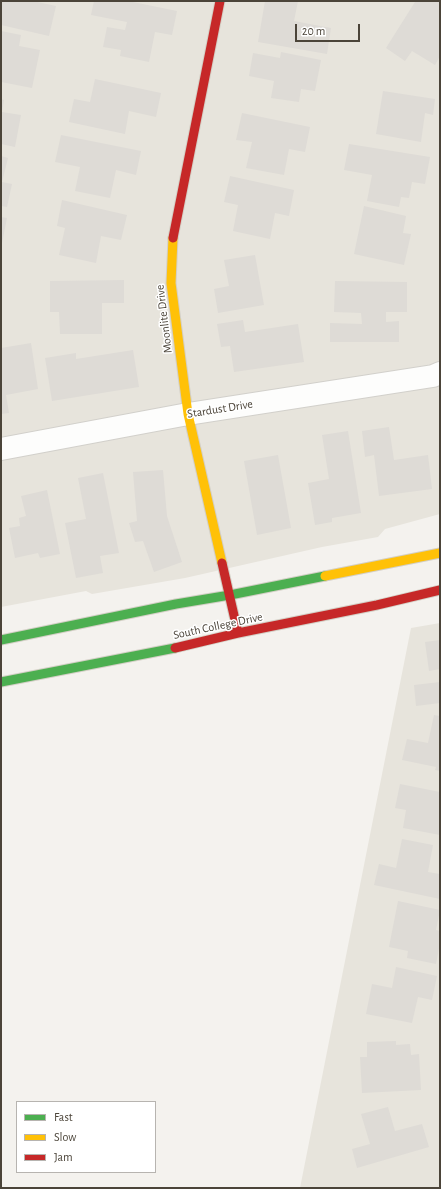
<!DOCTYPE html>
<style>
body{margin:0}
#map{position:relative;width:441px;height:1189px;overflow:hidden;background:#f4f2ee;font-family:"Alegreya Sans",sans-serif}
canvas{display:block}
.frame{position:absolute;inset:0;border:2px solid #4b4439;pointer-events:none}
.legend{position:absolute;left:16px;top:1101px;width:140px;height:72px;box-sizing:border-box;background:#fff;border:1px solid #b7b4b0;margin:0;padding:5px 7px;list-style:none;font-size:12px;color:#4b4439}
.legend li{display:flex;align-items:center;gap:8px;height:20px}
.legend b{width:20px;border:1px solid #b7b4b0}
.scale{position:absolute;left:295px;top:24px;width:65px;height:18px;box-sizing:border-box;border:2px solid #4b4439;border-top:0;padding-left:5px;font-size:12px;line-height:14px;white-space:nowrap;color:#4b4439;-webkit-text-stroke:3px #fff;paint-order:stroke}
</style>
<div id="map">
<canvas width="441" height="1189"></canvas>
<div class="frame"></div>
<ul class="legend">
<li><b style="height:5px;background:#4caf50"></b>Fast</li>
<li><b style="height:5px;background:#ffc107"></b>Slow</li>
<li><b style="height:5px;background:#c62828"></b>Jam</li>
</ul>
<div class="scale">20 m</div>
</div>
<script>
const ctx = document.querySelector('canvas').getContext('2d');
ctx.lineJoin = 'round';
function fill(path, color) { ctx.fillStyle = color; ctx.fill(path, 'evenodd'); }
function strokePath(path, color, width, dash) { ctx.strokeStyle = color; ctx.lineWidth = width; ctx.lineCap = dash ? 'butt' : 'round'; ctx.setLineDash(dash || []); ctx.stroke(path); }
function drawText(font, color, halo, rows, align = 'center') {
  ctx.font = font + ' "Alegreya Sans",sans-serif'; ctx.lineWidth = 3; ctx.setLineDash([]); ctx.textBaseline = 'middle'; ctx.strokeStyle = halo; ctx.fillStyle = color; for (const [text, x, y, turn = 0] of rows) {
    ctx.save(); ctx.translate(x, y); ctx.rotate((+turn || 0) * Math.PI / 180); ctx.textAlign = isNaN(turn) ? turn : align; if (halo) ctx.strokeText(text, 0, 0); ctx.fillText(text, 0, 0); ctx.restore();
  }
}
const residential = new Path2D(`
 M1 1H440V514L385 529 378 537 322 547 185 578 92 594 86 591 1 607Z
 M440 623V1188H300L411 628Z`);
const building = new Path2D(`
 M1 1H33L56 6 49 36 1 25Z
 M94 1H128L177 11 172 35 155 32 149 62 120 56 121 50 103 47 107 27 125 30 127 22 91 15Z
 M265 1H298L294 21 331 28 327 54 258 42Z
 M414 1H440V56L435 65 412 51 405 61 386 48 415 2Z
 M1 31 21 35 19 46 40 50 32 88 1 82Z
 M281 52 321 60 315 91 301 89 299 102 271 98 274 81 249 76 253 53 280 58Z
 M95 79 161 93 156 117 129 111 125 134 69 122 74 99 90 102Z
 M383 91 435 99 433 115 425 113 421 142 376 134Z
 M1 99 4 100 2 112 21 115 15 147 1 144Z
 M242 113 310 127 305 152 289 149 284 175 246 168 252 142 236 140Z
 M61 135 141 151 136 175 116 170 110 198 75 191 80 167 55 162Z
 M349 144 430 157 425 184 412 182 409 198 401 197 399 207 367 201 372 175 344 170Z
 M1 156 8 158 2 182 12 184 7 207 1 206Z
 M230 176 294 190 289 216 275 213 270 239 233 231 238 205 224 202Z
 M62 200 127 215 121 240 101 236 96 263 59 255 65 228 57 226Z
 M364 206 406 216 403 233 411 234 404 265 354 254Z
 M1 217 7 218 2 243H1Z
 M255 255 264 305 218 313 214 289 229 286 224 260Z
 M124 280V303H102V334H60L59 312H50V281Z
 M335 281 407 282V312H386V322L399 321V342H330V323L362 324 361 313 334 312Z
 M243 320 245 332 298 324 304 362 234 372 230 346 221 347 217 324Z
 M31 343 38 389 6 395 9 413 1 414V348Z
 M133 350 139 387 52 401 45 358 76 353V359Z
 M389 427 394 460 428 455 432 489 379 496 374 455 365 457 362 431Z
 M348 431 361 513 332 518V522L315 525 308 483 329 479 322 435Z
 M278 455 291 528 257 535 244 461Z
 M163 470 167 516 182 562 154 572 143 541 135 542 129 523 137 521 133 472Z
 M103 473 119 553 100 556 103 573 76 578 65 523 86 519 78 478Z
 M47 490 60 554 40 558 38 553 15 558 9 528 20 526 19 518 26 516 21 496Z
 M440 640V669L429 671 425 642Z
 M440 682V703L416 706 414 685Z
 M434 715 440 716V771L435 770 436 767 402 760 407 739 428 743Z
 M400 784 440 792V835L403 828 406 810 395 808Z
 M402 839 433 845 428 872 440 874V899L374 885 379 864 396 868Z
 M398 901 440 910 436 930 440 931V943L436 964 407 958 408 951 389 947Z
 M396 967 437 976 432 1000 418 997 412 1023 366 1014 372 984 392 988Z
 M396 1041V1045L410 1044 411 1055 419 1054 421 1090 362 1093 360 1057H367V1042Z
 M388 1107 395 1131 422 1124 429 1147 357 1168 352 1149 370 1144 361 1114Z`);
const street = new Path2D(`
 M1 449 188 414 433 376 440 373`);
const fast = new Path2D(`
 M1 640 176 604 230 595 325 576
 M1 682 175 648`);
const slow = new Path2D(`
 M173 238 171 283 188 414 222 563
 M325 576 440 553`);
const jam = new Path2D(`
 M173 238 220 1
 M222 563 238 633
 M175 648 238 633 377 605 440 590`);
const streetNames = [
 ["Moonlite Drive",164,319,-97],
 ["Stardust Drive",220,409,-9],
 ["South College Drive",218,626,-12]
];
fill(residential, '#e7e4dc');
fill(building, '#dedbd6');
strokePath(street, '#d2d0cb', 24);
strokePath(fast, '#d3cfc5', 11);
strokePath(slow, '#d3cfc5', 11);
strokePath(jam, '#d3cfc5', 11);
strokePath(street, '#fdfdfc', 22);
strokePath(fast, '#4caf50', 9);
strokePath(slow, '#ffc107', 9);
strokePath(jam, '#c62828', 9);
drawText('12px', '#4b4439', '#fff', streetNames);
</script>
